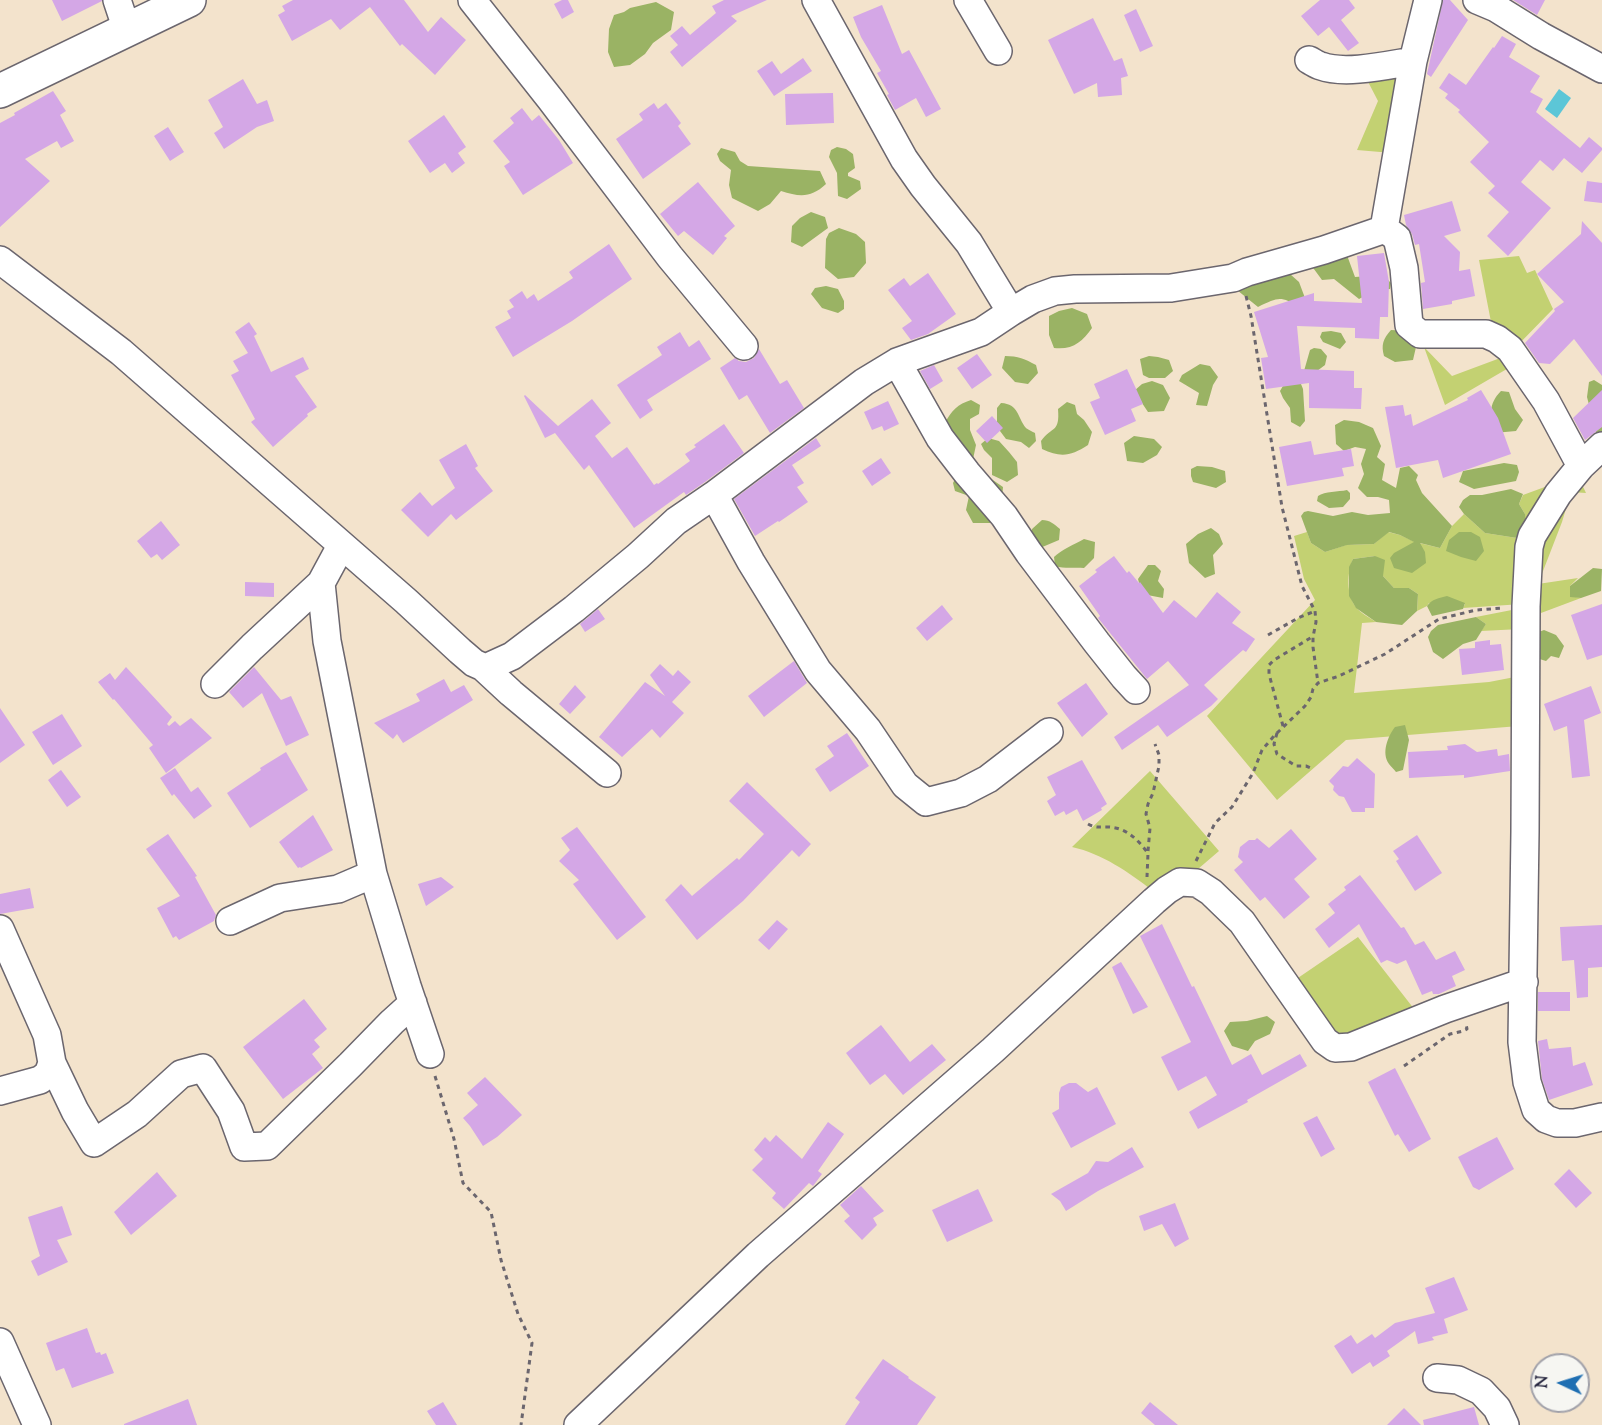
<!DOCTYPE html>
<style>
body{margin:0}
#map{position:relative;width:1602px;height:1425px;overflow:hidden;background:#f3e3cc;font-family:"Sorts Mill Goudy",serif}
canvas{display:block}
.north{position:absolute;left:1530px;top:1353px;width:60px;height:60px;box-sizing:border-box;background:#f6f6f2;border:2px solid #a1a1a9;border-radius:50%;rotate:274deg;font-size:16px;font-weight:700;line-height:24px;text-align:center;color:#22223b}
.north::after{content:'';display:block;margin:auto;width:21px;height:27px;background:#1f6fb2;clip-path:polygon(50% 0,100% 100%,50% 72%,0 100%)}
</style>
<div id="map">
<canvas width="1602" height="1425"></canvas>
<div class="north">N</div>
</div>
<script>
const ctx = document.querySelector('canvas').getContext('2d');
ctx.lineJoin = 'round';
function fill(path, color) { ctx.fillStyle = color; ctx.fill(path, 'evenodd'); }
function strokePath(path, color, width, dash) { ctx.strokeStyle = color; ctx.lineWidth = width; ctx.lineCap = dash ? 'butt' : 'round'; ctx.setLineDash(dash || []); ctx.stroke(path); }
const green = new Path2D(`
 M1407 67 1392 153 1357 150 1378 101 1364 74Z
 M1519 256 1527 273 1535 270 1553 309 1515 348 1492 327 1479 260Z
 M1424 347 1452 376 1503 357 1512 366 1445 405Z
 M1578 476 1586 493 1571 492 1562 522 1538 584 1578 578 1570 586V596L1581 598 1533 616V553Z
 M1561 481 1522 604 1463 608 1465 604 1429 603 1427 606 1417 611 1418 594 1409 588H1394L1383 576 1375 556 1353 559C1347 572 1346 595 1356 607 1360 613 1370 618 1376 622L1362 623 1354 693 1489 682 1520 676 1519 726 1346 740 1277 800 1207 716 1315 600 1304 579 1294 536 1307 532 1311 543 1325 552 1346 545 1374 544 1388 532 1400 535 1415 542 1440 548 1452 526 1464 514 1485 533 1517 538 1525 514 1519 504 1523 495Z
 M1522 608 1521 629 1481 631 1486 624 1476 617Z
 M1150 771 1219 851 1198 869 1177 875 1152 890C1128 872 1103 854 1072 847Z
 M1358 937 1418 1014 1341 1043 1292 982Z`);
const forest = new Path2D(`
 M656 2 674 12 671 30 653 43 645 54 630 65 614 67 608 52 609 29 614 15 624 12 630 8Z
 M837 147 846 149 853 154 855 168 848 173V176L860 181 861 189 847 199 838 196 837 173 829 157 831 150Z
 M721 148 735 152 740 161 748 166 820 171 826 184C811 198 800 197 781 191L770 204 758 211 732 198 729 185 731 170 720 161 717 154Z
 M811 212 825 217 828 228 802 247 791 242 792 226 800 218Z
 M839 228 856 234 865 242 866 263 854 277 838 279 825 268 826 239 829 233Z
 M1347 250 1348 258 1355 277 1383 275 1391 283 1390 289 1376 290 1359 299 1334 279 1322 280 1311 265Z
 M1290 274 1299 282 1305 298 1300 307C1280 296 1279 297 1258 307L1237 290 1251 278 1270 280Z
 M826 286 838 289 844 301V309L838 313 822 308 811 294 815 288Z
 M1072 308 1087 314 1092 328C1082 342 1073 350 1054 348L1049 335V316L1059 311Z
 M1391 330 1410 331 1416 347 1413 360 1395 362 1384 356C1381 345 1383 339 1391 330Z
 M1331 331 1341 333 1346 342 1340 349 1323 342 1320 337 1322 332Z
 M1314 348 1321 349 1327 356 1325 365 1313 374 1304 371 1310 350Z
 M1005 356C1018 356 1025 359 1036 365L1038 373 1028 384 1015 382 1002 368Z
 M1149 356 1158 357 1169 360 1173 371 1165 378H1149L1143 375 1140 359Z
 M1200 364 1210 366 1218 377 1213 385 1207 406 1196 405 1199 393 1179 381 1182 375Z
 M1287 379H1299L1303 389 1305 421 1300 427 1291 422 1290 408 1283 398 1280 391Z
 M1594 380 1602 385V456L1587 397 1589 382Z
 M1152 381 1163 385 1170 398 1164 411 1148 412 1134 391 1142 384Z
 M1501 391 1509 392 1515 409 1523 420 1516 431 1494 433C1490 416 1488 404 1501 391Z
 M971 400 980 405 979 414 970 419V430L976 445 972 464 945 423C951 411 958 404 971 400Z
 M1067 402 1075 405 1077 414 1084 420 1092 432 1088 445C1071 456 1061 458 1042 449L1041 441C1052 426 1060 433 1058 409Z
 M1001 403C1019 404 1017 417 1026 428 1027 429 1033 432 1035 433L1036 441 1029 448 1021 442 1006 439 997 427V408Z
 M1344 420 1359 422 1373 428 1381 446 1377 457 1385 464 1382 480 1396 488 1400 468 1409 466 1418 475 1416 480 1422 493 1452 526 1440 548 1420 543 1425 552 1426 563 1412 573 1394 568 1390 558 1394 553 1414 542 1400 535 1389 532 1374 544 1347 545 1325 552 1311 543 1301 516 1304 512 1308 511 1333 516 1352 512 1368 515 1390 513 1389 500 1378 497H1367L1358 488 1364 474 1361 464 1366 449 1355 447 1344 451 1336 444 1335 425Z
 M1134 436 1154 439 1162 447 1157 455 1143 463 1127 461 1124 443Z
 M988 438 999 441 1009 452 1017 462 1018 475 1007 482 992 475V458L984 450 981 444Z
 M1504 463 1517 465 1519 472 1516 481 1474 489 1459 482 1463 471Z
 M1197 466 1212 467 1225 471 1226 482 1216 488 1193 482 1191 476V469Z
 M987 476 1003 487 1002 499 990 523H973L966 510 969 496 955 491 953 483 956 477Z
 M1511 489 1523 494 1519 504 1525 514 1526 530 1517 538 1485 533 1464 514 1459 507 1463 500 1470 495H1482Z
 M1347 490 1350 493V499L1343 507 1329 508 1317 501 1318 496C1325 491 1338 492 1347 490Z
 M1042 520C1050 520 1054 524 1060 529L1059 540 1040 548 1032 540V529Z
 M1211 528 1219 534 1223 544 1213 555 1215 574 1205 578 1189 563 1186 544 1198 534Z
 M1459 532H1471L1480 537 1484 551 1476 561 1461 557 1446 551 1449 540Z
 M1084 539 1095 542 1094 558 1084 568C1074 567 1065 569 1055 566L1054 557C1061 550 1075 544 1084 539Z
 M1375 556 1385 560 1383 576 1394 588H1409L1418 594 1417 611 1402 625 1376 622 1356 608 1349 596V567L1353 559Z
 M1148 565H1155L1161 571 1158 581 1164 589 1163 598 1142 594 1138 579Z
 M1593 568 1602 569 1601 591 1581 598 1570 597V586Z
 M1447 596 1465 603 1463 609 1432 616 1427 606C1432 599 1439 598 1447 596Z
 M1476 617 1486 624 1476 640 1463 644 1443 659 1433 652 1428 637 1431 631 1438 625Z
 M1544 630 1556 635 1564 646 1559 658 1551 656 1546 661 1533 657 1536 633Z
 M1405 725 1409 740 1403 770 1396 772C1394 769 1391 767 1389 764 1381 753 1388 736 1395 727Z
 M1267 1016 1275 1022 1270 1034 1255 1041 1248 1051 1232 1046 1224 1031 1230 1022 1247 1021Z`);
const water = new Path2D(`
 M1559 89 1571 98 1557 118 1545 109Z`);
const building = new Path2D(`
 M52 0H102V1L62 21Z
 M293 0H404L428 32 441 17 466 40 435 75 402 44 400 46 370 7 340 30 331 19 292 41 278 15 285 11 282 6Z
 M562 0H568L574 12 562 19 554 4Z
 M724 0H767L731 16 737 21 682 67 670 52 678 45 670 36 682 26 690 35 716 13 712 6Z
 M1320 0H1349L1355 8 1341 20 1359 43 1348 51 1329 27 1318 36 1301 16Z
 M1443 0H1450L1468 20 1431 77 1427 74Z
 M1513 0H1545L1537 15Z
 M882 5 902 54 909 50 941 109 926 117 916 98 895 110 887 95 889 94 877 73 881 71 861 37 853 17Z
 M1136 9 1153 46 1140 52 1124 15Z
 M1093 18 1114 61 1122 58 1128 76 1121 78 1122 95 1098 97 1097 83 1074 94 1048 40Z
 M1502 36 1516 44 1509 57 1540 76 1530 92 1543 99 1536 112 1580 148 1589 137 1602 148V150L1582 173 1564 158 1553 171 1540 160 1521 182 1551 208 1508 256 1487 236 1509 212 1488 193 1495 186 1470 162 1489 142 1458 112 1460 110 1445 98 1448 94 1439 88 1449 73 1466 85 1493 47 1494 48Z
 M803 58 812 71 774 96 757 71 772 61 781 74Z
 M243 79 257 104 267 100 274 121 257 127 224 149 214 133 223 127 208 100Z
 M53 91 66 111 60 115 74 141 61 148 57 141 25 159 50 181 0 227V123L15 115 14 113Z
 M833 93 834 123 786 125 785 94Z
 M654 103 658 109 666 103 681 123 678 126 691 144 643 179 616 139 643 120 639 114Z
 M522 108 532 121 539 115 559 140 573 163 523 195 504 166 510 162 493 141 514 123 510 118Z
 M444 115 466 147 458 153 465 163 452 173 445 163 430 173 408 141Z
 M168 127 184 152 170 161 154 136Z
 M1587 181 1602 183V203L1584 201Z
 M698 182 735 226 724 236 727 238 713 255 684 231 678 236 660 214Z
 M1452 201 1461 231 1444 236 1460 252 1459 271 1470 269 1475 296 1452 301V304L1423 309 1421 283 1425 282 1419 244 1415 245 1412 234 1406 225 1404 215Z
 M1582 221 1602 243V376L1574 339 1550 364 1539 363 1525 343 1555 311 1554 309 1564 302 1537 274 1581 234Z
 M609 244 632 279 572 321 513 357 495 327 511 318 507 311 514 307 509 300 522 291 527 299 534 294 538 301 573 278 569 272Z
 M1384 253 1389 282 1388 317H1380L1379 339 1355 338V328L1297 326 1301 369 1354 371V388H1362L1361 409 1309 408V383L1266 389 1261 358 1268 357 1254 312 1314 293V301L1362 303 1357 256Z
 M928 273 956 314 928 334 911 340 902 328 912 321 888 290 904 278 910 286Z
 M249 322 257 334 254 336 271 372 303 357 309 369 295 376 317 407 307 414 308 416 273 447 251 422 255 419 231 375 239 371 233 361 248 353 235 332Z
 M680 332 689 347 699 340 711 359 647 400 653 410 640 419 617 385 662 355 657 347Z
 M759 349 780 384 787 380 804 408 770 433 747 395 739 400 720 368 735 358 739 361 746 362 754 358Z
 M977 354 992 375 972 389 957 368Z
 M934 365 943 381 930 389 920 371Z
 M1127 369 1143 404 1131 409 1136 421 1105 435 1090 402 1100 398 1094 384Z
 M1481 390 1498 418 1511 454 1443 478 1438 460 1396 468 1385 407 1403 405 1405 416 1411 414 1413 426 1468 400 1467 398Z
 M1602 390V427L1585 440 1573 418Z
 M525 395 558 426 592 399 611 423 595 436 612 458 627 447 654 485 657 483 658 484 690 461 685 454 696 447 694 445 724 424 744 453 705 482 686 495 684 492 634 528 589 465 584 470 555 433 545 438 524 396Z
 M888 401 899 424 884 431 882 426 872 430 864 412Z
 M992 416 1003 428 987 443 976 431Z
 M816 438 821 446 792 465 804 483 797 487 808 502 779 522 778 521 755 536 734 499Z
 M1311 441 1314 455 1351 449 1354 466 1342 468 1344 476 1287 486 1279 447Z
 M466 444 478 466 475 468 493 491 456 520 451 514 428 537 401 510 420 492 432 506 455 488 439 460Z
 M881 458 891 473 872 486 862 471Z
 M161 521 180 545 162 560 157 554 151 558 137 541Z
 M1114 556 1127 573 1129 571 1139 583 1140 582 1163 613 1174 600 1196 618 1217 592 1241 612 1232 623 1255 639 1246 652 1243 650 1204 685 1218 699 1211 706 1167 737 1158 725 1122 750 1114 737 1189 685 1168 661 1147 679 1098 618 1100 616 1079 586 1097 572 1095 570Z
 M245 582 274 583V597L245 596Z
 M1602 604V655L1587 660 1571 615Z
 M942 605 953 619 927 641 916 628Z
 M598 609 605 619 585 632 580 624Z
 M1490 640V645L1501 644 1504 670 1462 675 1459 649 1475 648V642Z
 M794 661 807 683 764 717 748 696Z
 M660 664 673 676 678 670 691 682 672 702 684 713 660 738 652 729 622 757 599 737 645 682 665 696 650 675Z
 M126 667 172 717 167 724 169 726 175 721 180 726 191 718 212 738 166 773 149 748 153 745 114 699 113 700 98 682 110 673 115 680Z
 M254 667 281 700 291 696 309 735 286 746 262 693 243 708 229 692Z
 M444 679 451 692 464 685 473 700 403 743 397 734 393 739 374 723 420 701 416 694Z
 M1086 683 1108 714 1082 737 1057 703Z
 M575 685 586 697 570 714 559 704Z
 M1591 686 1601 713 1584 720 1590 776 1572 778 1567 726 1554 731 1544 704Z
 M0 708 25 745 0 763Z
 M62 714 82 746 53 765 32 732Z
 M847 733 869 766 830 792 815 769 834 756 827 746Z
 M1465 744 1477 752 1497 749 1498 756 1509 754 1510 771 1464 778V775L1409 778 1408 752 1448 750 1447 746Z
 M286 752 308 790 250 828 227 793 261 770 260 768Z
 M1357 758 1375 774 1374 808H1365V812H1352L1344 797 1339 796 1333 790 1334 786 1329 781 1343 766 1348 767Z
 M1082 760 1107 804 1101 808 1102 810 1083 821 1077 809 1066 815 1064 811 1055 816 1047 801 1056 795 1047 777Z
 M175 768 191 792 198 787 212 806 194 819 174 794 172 796 160 778Z
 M61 770 81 797 67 807 48 780Z
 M747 782 811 844 799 857 792 850 743 901 697 940 665 900 681 884 692 896 737 858 739 860 764 834 729 801Z
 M313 815 333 850 301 868 300 867 298 868 279 842Z
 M577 827 646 917 617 940 573 884 579 880 559 861 570 850 561 838Z
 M1291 829 1317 859 1294 879 1310 897 1284 919 1265 897 1260 901 1234 870 1243 862 1238 857 1240 847 1249 840H1255L1257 838 1269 848Z
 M168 834 197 876 195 877 216 915 214 921 179 940 176 936 173 938 157 908 180 896 146 849Z
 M1417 835 1442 873 1415 891 1396 861 1399 859 1393 851Z
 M1360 875 1401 928 1404 927 1415 945 1424 941 1436 960 1455 951 1465 970 1452 976 1456 986 1439 994H1433L1432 991 1422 995 1406 960 1397 964 1387 960 1381 963 1359 924 1329 948 1315 929 1335 913 1328 904 1346 890 1344 887Z
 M441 877 454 887 426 906 418 884Z
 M30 888 34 908 0 914V894Z
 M777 920 788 929 769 950 758 940Z
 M1162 924 1192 987 1194 986 1232 1065 1251 1054 1262 1075 1300 1054 1307 1066 1247 1100 1248 1102 1198 1129 1189 1112 1217 1095 1206 1076 1178 1091 1161 1057 1191 1042 1140 936Z
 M1602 925V967L1588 968V997L1577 998 1574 960 1562 961 1560 927Z
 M1121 962 1148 1007 1133 1014 1112 967Z
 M1538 992H1570V1011H1538Z
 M304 999 327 1029 314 1040 320 1047 312 1054 323 1068 283 1099 243 1047Z
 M881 1025 910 1062 932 1044 946 1060 903 1095 885 1074 870 1085 846 1053Z
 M1547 1039 1549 1049 1571 1047 1573 1066 1585 1062 1593 1085 1549 1100 1542 1079 1538 1041Z
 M1395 1068 1431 1139 1409 1152 1398 1134 1395 1136 1368 1082Z
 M485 1077 522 1115 497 1137 483 1146 470 1126 463 1118 478 1105 467 1093Z
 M1069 1083H1076L1088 1092 1097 1087 1116 1124 1071 1148 1052 1113 1059 1109V1093L1061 1087Z
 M1317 1116 1335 1149 1321 1157 1303 1123Z
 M828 1122 844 1134 818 1171 822 1174 813 1186 809 1183 784 1209 772 1198 776 1193 752 1170 763 1159 754 1150 765 1137 770 1142 776 1135 802 1159Z
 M1497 1137 1514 1169 1479 1190 1473 1187 1458 1157Z
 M1132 1147 1144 1167 1098 1191 1066 1211 1060 1201 1051 1194 1088 1173 1096 1161 1108 1162Z
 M1569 1169 1592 1193 1576 1208 1554 1184Z
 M157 1172 177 1196 131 1235 114 1212Z
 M861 1186 884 1211 873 1218 877 1225 862 1240 844 1221 850 1216 840 1205Z
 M978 1189 993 1221 947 1242 932 1210Z
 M1175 1203 1189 1239 1175 1247 1162 1224 1144 1231 1139 1216Z
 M62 1206 72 1235 57 1240 68 1262 38 1276 31 1261 40 1256 28 1217Z
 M1454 1277 1468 1310 1444 1319 1448 1333 1432 1337 1434 1340 1418 1344 1415 1331 1387 1351 1390 1356 1373 1367 1370 1362 1352 1374 1334 1346 1351 1335 1357 1344 1372 1334 1375 1338 1395 1323 1435 1313 1425 1288Z
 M87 1328 96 1353 100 1352 101 1355 106 1353 114 1373 72 1388 64 1368 56 1371 46 1343Z
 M883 1359 909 1377 908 1378 936 1397 917 1425H845L860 1402 855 1398Z
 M188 1399 197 1425H124V1424Z
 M443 1402 457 1425H436L427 1411Z
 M1150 1402 1178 1425H1155L1141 1413Z
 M1474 1407 1479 1425H1424L1423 1420Z
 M1404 1408 1421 1425H1387Z`);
const path = new Path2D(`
 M1246 296 1251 316 1282 507 1302 586 1315 611 1316 622 1313 637V647L1318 683
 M1268 635 1298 618 1315 611
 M1283 726 1269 674V665L1274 660 1312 637
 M1277 733 1274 744 1277 754 1296 766H1306L1313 769
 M1088 824C1095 828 1099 827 1107 827 1126 827 1137 839 1148 853L1147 877
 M1148 851 1150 828 1146 814 1148 804 1153 793 1159 766V755L1155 744
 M1196 861 1215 823 1232 807 1253 773 1262 750 1274 736 1305 706 1311 697 1313 689 1318 683 1339 676 1385 654 1439 619 1476 610 1503 608
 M1404 1066 1450 1034 1463 1031 1467 1029 1466 1024
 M435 1076 454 1139 463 1183 491 1212 501 1260 518 1314 532 1343 521 1425`);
const minor = new Path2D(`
 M117 0 127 30
 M472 0 551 100 670 257 744 346
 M816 0 904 159 923 186 969 243 1011 312
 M968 0 998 51
 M1428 0 1413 61 1385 223V229L1397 238 1404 268 1409 325 1420 334H1486L1497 339 1510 349 1546 401 1581 466
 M1477 0 1496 8 1541 36 1602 69
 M1309 60C1313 62 1317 65 1321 66 1345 75 1388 65 1413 61
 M0 260 121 352 406 601 460 651 474 663 483 667 490 666 512 656 574 609 638 556 676 521 714 495 864 382 897 362 981 332 1011 312 1033 299 1055 291 1075 289 1171 288 1233 278 1247 272 1324 250 1385 229
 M897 362 940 438 967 473 1004 516 1029 553 1097 643 1124 677 1136 690
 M1602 446 1581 466 1558 494 1532 536 1529 547 1526 606 1525 832 1522 1042 1527 1082 1536 1110 1546 1119 1557 1123H1575L1602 1117
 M714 495 751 562 818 671 868 730 905 785 926 802 961 793 988 779 1049 732
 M321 583 327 641 373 874 407 986 430 1054
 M483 667 511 693 607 773
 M215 684 252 647 321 583 341 546
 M230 921 280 898 338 889 373 874
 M0 929 47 1035 52 1063 48 1074 40 1080 0 1091
 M52 1063 75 1111 94 1143 137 1114 181 1074 203 1068 231 1111 244 1147 267 1146 350 1065 392 1022 413 1003
 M0 1342 37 1425
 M1437 1378 1458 1380 1481 1391 1497 1408 1505 1425
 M578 1425 758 1255 993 1050 1154 901 1167 890 1180 882 1197 883 1211 892 1242 922 1325 1041 1335 1048 1351 1047 1445 1009 1524 982`);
const major = new Path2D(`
 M0 91 189 0`);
fill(green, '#c3d172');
fill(forest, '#9ab364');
fill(water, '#5cc6d7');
fill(building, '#d4a7e6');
strokePath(minor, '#6b666e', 30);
strokePath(major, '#6b666e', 36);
strokePath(path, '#6b666e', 3, [4.5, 4.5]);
strokePath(minor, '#fff', 27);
strokePath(major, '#fff', 33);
</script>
